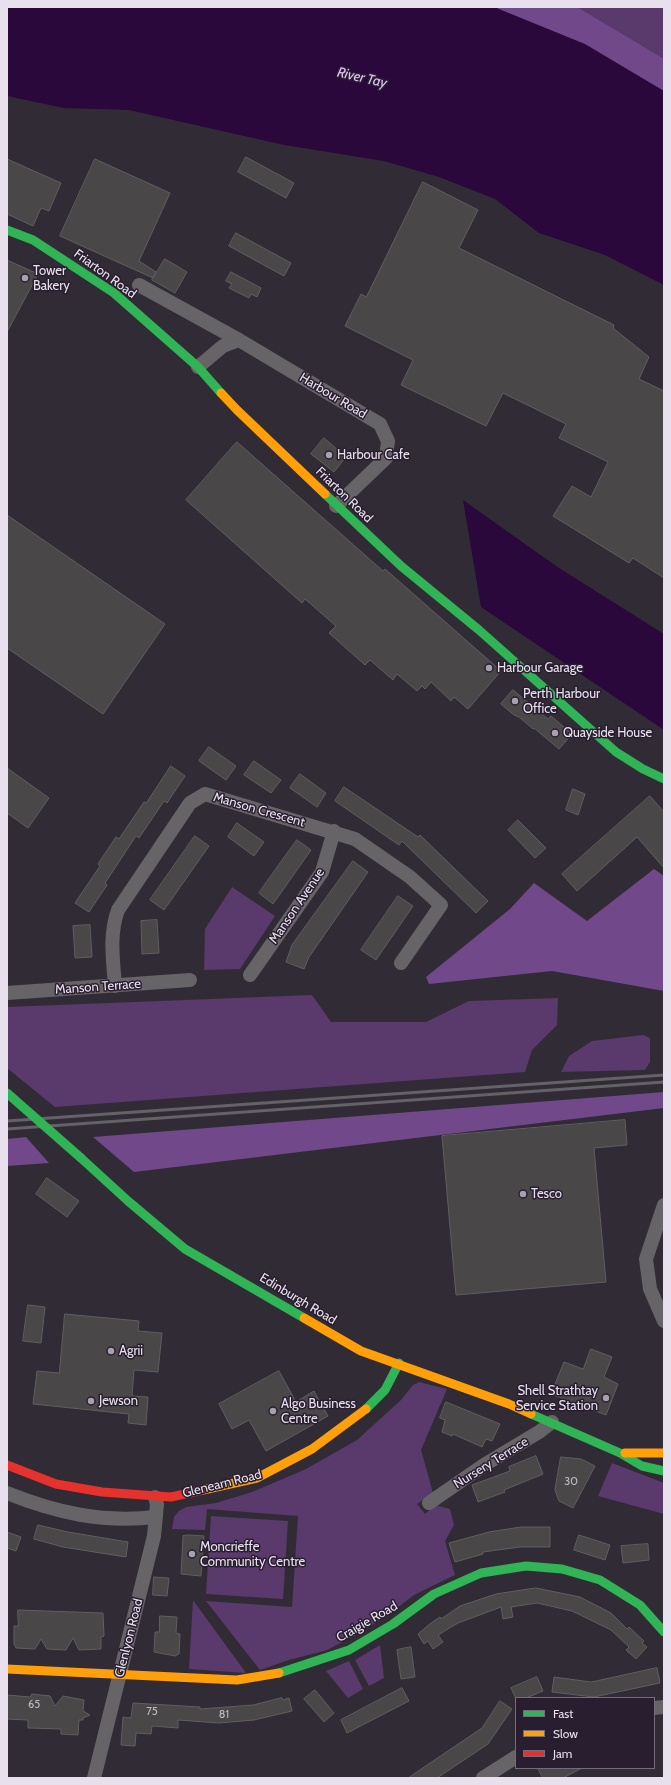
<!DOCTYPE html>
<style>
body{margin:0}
#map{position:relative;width:671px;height:1785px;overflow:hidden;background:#312b35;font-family:Cabin,sans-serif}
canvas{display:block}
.frame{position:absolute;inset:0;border:8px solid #e8e1ed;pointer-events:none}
.legend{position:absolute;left:515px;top:1697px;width:140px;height:72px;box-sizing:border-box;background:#281e2f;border:1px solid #756c7b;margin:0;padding:5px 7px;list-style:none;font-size:12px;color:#e8e1ed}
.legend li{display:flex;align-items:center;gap:8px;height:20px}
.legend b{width:20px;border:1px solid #756c7b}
</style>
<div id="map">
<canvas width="671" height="1785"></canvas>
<div class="frame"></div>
<ul class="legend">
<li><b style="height:5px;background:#30b455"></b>Fast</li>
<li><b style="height:5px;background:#ff9f0a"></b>Slow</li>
<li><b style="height:5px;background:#e5322d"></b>Jam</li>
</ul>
</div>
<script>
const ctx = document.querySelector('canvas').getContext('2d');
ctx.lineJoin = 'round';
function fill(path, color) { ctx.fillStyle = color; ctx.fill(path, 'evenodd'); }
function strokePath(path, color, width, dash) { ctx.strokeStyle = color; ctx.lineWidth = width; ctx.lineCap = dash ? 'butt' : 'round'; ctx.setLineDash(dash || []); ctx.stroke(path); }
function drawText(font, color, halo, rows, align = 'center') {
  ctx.font = font + ' Cabin,sans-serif'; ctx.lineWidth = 3; ctx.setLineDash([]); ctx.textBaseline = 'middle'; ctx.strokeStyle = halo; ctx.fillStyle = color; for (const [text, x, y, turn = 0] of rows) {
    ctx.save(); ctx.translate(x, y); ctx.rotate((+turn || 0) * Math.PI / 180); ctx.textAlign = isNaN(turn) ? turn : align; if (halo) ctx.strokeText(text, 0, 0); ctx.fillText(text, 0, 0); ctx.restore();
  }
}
const green = new Path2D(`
 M528 7H664V72Z
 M232 887 275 916 240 969 204 970 205 929Z
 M312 995 331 1022H426L469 1001 558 998 557 1025 532 1050 525 1072 55 1107 7 1068V1007Z
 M643 1035 650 1038V1062L645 1070 561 1072 569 1056 592 1041Z
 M419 1382 447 1389 421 1450 433 1493 417 1504 425 1514 435 1505 450 1509 454 1525 445 1541 455 1575 414 1595 388 1615 356 1635 327 1650 289 1660 260 1670 206 1601 292 1607 298 1516 207 1509 205 1530 172 1529 174 1517 179 1511 186 1507 216 1503 252 1492 306 1469 357 1440 401 1400 413 1385Z
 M612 1463 664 1483V1514L598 1496Z
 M211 1516 288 1521 283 1599 206 1594Z
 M193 1600 246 1673 189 1669Z
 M380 1645 384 1678 369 1686 355 1660Z
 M349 1661 363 1689 348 1698 326 1671Z`);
const forest = new Path2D(`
 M494 7H577L664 59V91Z
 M654 869 664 876V991L552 971 429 984 426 977 510 909 534 883 587 921Z
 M664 1092V1108L134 1172 93 1137Z
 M26 1137 49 1163 7 1166V1139Z`);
const water = new Path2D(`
 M7 7H494L585 44 664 91V285L605 255 539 233 495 199 439 177 384 161 284 145 129 110 64 108 7 96Z
 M463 500 559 568 664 634V730L481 607Z`);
const building = new Path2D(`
 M246 157 294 183 286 198 238 172Z
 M7 159 61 183 49 211 41 208 33 226 7 214Z
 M95 159 170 193 139 261 156 272 153 278 60 236Z
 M423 182 478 210 459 248 614 325 613 328 649 357 639 379 664 391V578L633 558 629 563 553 516 572 486 591 497 608 462 559 438 566 424 503 393 486 426 401 385 413 360 345 326 361 294 366 297Z
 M236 233 291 263 284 276 229 246Z
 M165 259 187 272 175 293 152 280Z
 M7 260 38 274 7 332Z
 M231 272 261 288 257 297 251 294 249 298 229 288 232 284 226 281Z
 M324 438 346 457 334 472 311 454Z
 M237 442 383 571 385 569 501 671 468 709 454 697 451 701 431 682 425 689 422 686 417 691 397 674 393 680 370 660 365 665 329 633 336 626 305 599 302 603 186 500Z
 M7 515 165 624 103 714 7 648Z
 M513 690 548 719 551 716 572 734 559 749 534 728 533 729 519 717 514 715 501 704Z
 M209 747 236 766 226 780 199 761Z
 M254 761 281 780 271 793 244 775Z
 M171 766 185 776 167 803 164 801 139 838 136 836 105 883 107 885 89 912 75 903 100 866 98 864 116 837 119 839 144 802 146 803Z
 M7 768 49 798 28 828 7 813Z
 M300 774 326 793 317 807 290 788Z
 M344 787 418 837 420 835 488 901 476 913 402 841 399 845 335 801Z
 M573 789 585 794 578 815 566 810Z
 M650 796 664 812V868L637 837 577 891 562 874Z
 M518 820 546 848 535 858 508 830Z
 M237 823 264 842 254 856 228 837Z
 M195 836 209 846 164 910 150 900Z
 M297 840 311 850 273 904 259 893Z
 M353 861 368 872 309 957 304 969 286 962 292 945Z
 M398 896 413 906 376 960 361 950Z
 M157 920 159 953 142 954 141 921Z
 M90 925 92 957 75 958 73 926Z
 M625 1120 627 1145 594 1148 606 1282 456 1295 442 1136Z
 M47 1178 79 1201 67 1217 36 1194Z
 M28 1305 45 1307 41 1343 23 1341Z
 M65 1314 139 1321 138 1331 162 1333 158 1372 134 1370 132 1396 148 1397 146 1425 128 1423 129 1414 33 1404 37 1371 59 1373Z
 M591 1349 612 1357 604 1377 618 1384 606 1415 551 1394 564 1362 583 1369Z
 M279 1371 296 1402 314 1391 328 1416 266 1451 249 1420 232 1429 219 1404Z
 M446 1402 500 1424 492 1441 486 1439 482 1447 453 1434 452 1436 442 1432 445 1420 440 1418Z
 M536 1456 543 1474 504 1490 505 1492 478 1502 472 1485 510 1471 509 1467Z
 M561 1457 581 1459 595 1466 573 1508 559 1501 555 1490Z
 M38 1525 68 1532 128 1542 126 1557 63 1547 34 1539Z
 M521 1527H550V1547H520L483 1552V1554L455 1562 449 1543 489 1532Z
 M7 1532 21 1537 16 1551 7 1548Z
 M188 1535 204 1536 201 1576 181 1574 183 1536Z
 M579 1535 610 1545 605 1560 574 1550Z
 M648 1544 649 1560 623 1563 621 1546Z
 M154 1577 169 1578 167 1596 153 1595Z
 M536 1588 580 1597 611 1613 627 1629 629 1627 644 1641 642 1643 647 1647 636 1659 626 1650 629 1647 611 1630 572 1611 537 1603 511 1607 513 1617 503 1619 501 1607 458 1623 438 1635 443 1642 433 1649 428 1641 424 1644 418 1634 431 1623 440 1617 441 1619 460 1606 496 1594Z
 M18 1610 103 1613 104 1636 101 1637V1649L79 1650 73 1638 66 1650 47 1649 41 1639 35 1649 16 1648 14 1644V1626H18Z
 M160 1616 177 1617 176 1633 180 1634 179 1654 175 1656 154 1652 155 1632H159Z
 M411 1647 415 1677 401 1679 397 1650Z
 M657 1668 660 1683 594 1697 552 1692 554 1677 591 1682Z
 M537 1677 543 1691 526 1698 516 1699 511 1688Z
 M402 1688 409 1701 347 1733 341 1720Z
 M315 1690 334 1713 324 1722 304 1699Z
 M32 1694 50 1696 55 1706 63 1696 84 1700 83 1711 90 1715 83 1718V1720H79L78 1735 61 1734V1729L28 1728V1720L7 1719V1695L30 1697Z
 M282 1698 283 1700 289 1698 292 1711 254 1720 219 1723 178 1720V1728L152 1726 151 1734 136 1733 135 1746 121 1745 123 1717 131 1718 133 1703 200 1707V1709L253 1705Z
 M500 1701 512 1709 488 1744 437 1778H408L482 1728Z
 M538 1768H582L563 1778H543Z`);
const street = new Path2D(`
 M139 285 239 340
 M198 367 223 346 239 340 380 424 388 441 386 458 336 506
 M250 975 322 872 334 831
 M115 986C113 959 109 935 118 910L190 803 205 794 355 839 410 877 441 905 401 963
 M7 993 190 980
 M664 1205 646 1259 650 1289 664 1321
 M7 1493C57 1513 102 1523 156 1517
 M429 1503 484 1465 539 1432 552 1422
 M654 1708 664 1707
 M94 1778 154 1536 157 1504 155 1497
 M483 1778 516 1757`);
const fast = new Path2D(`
 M7 230 33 240 114 293 198 367 221 393
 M325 494 401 566 479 630 616 752 643 769 664 779
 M81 1158 128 1201 185 1249 304 1318
 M366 1409 385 1390 399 1363
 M531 1414 620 1453 642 1466 664 1471
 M279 1673 349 1650 393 1624 434 1594 481 1573 526 1566 562 1569 600 1580 640 1605 664 1632`);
const slow = new Path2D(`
 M221 393 237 410 325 494
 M304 1318 361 1351 509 1404 531 1414
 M625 1453H664
 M203 1490 257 1478 312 1449 366 1409
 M7 1669 237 1680 279 1673`);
const jam = new Path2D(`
 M7 1465 56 1484 102 1492 171 1497 203 1490`);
const rail = new Path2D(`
 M7 1121 664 1075
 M7 1129 664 1082`);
const fastBridge = new Path2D(`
 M7 1093 81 1158`);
const markers = [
 [25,278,4,"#a8a1ad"],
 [329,455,4,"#a8a1ad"],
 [489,668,4,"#a8a1ad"],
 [515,701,4,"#a8a1ad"],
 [555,733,4,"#a8a1ad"],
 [523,1194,4,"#a8a1ad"],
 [111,1351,4,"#a8a1ad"],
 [606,1398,4,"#a8a1ad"],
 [91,1401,4,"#a8a1ad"],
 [273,1411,4,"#a8a1ad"],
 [192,1554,4,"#a8a1ad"]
];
const numberNames = [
 ["30",571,1482],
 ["65",34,1705],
 ["75",152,1712],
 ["81",224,1715]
];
const poiNames = [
 ["Tower",33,271],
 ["Bakery",33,286],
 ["Harbour Cafe",337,455],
 ["Harbour Garage",497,668],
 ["Perth Harbour",523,694],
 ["Office",523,709],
 ["Quayside House",563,733],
 ["Tesco",531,1194],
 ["Agrii",119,1351],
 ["Shell Strathtay",598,1391,"right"],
 ["Service Station",598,1406,"right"],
 ["Jewson",99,1401],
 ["Algo Business",281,1404],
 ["Centre",281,1419],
 ["Moncrieffe",200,1547],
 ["Community Centre",200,1562]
];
const streetNames = [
 ["Friarton Road",105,274,36],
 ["Harbour Road",333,396,31],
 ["Friarton Road",344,495,44],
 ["Manson Crescent",259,810,16],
 ["Manson Avenue",297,906,-56],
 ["Manson Terrace",98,987,-4],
 ["Edinburgh Road",298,1299,31],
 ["Nursery Terrace",491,1463,-32],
 ["Glenearn Road",222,1484,-14],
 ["Craigie Road",367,1622,-30],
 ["Glenlyon Road",129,1638,-76]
];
const waterNames = [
 ["River Tay",362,78,13]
];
fill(green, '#5a396c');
fill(forest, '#714889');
fill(water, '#2b083b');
fill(building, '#494748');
strokePath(building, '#605e5e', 1);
strokePath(street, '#676468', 14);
strokePath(fast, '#30b455', 9);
strokePath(slow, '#ff9f0a', 9);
strokePath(jam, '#e5322d', 9);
strokePath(rail, '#646167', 3);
strokePath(fastBridge, '#30b455', 9);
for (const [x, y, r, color] of markers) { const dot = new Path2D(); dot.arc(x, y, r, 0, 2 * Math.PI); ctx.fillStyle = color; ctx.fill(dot); strokePath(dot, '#281e2f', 1.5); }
drawText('11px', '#c0bac4', null, numberNames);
drawText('13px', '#e8e1ed', '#281e2f', poiNames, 'left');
drawText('13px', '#e8e1ed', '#281e2f', streetNames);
drawText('italic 14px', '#e5c0fd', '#281e2f', waterNames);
</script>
